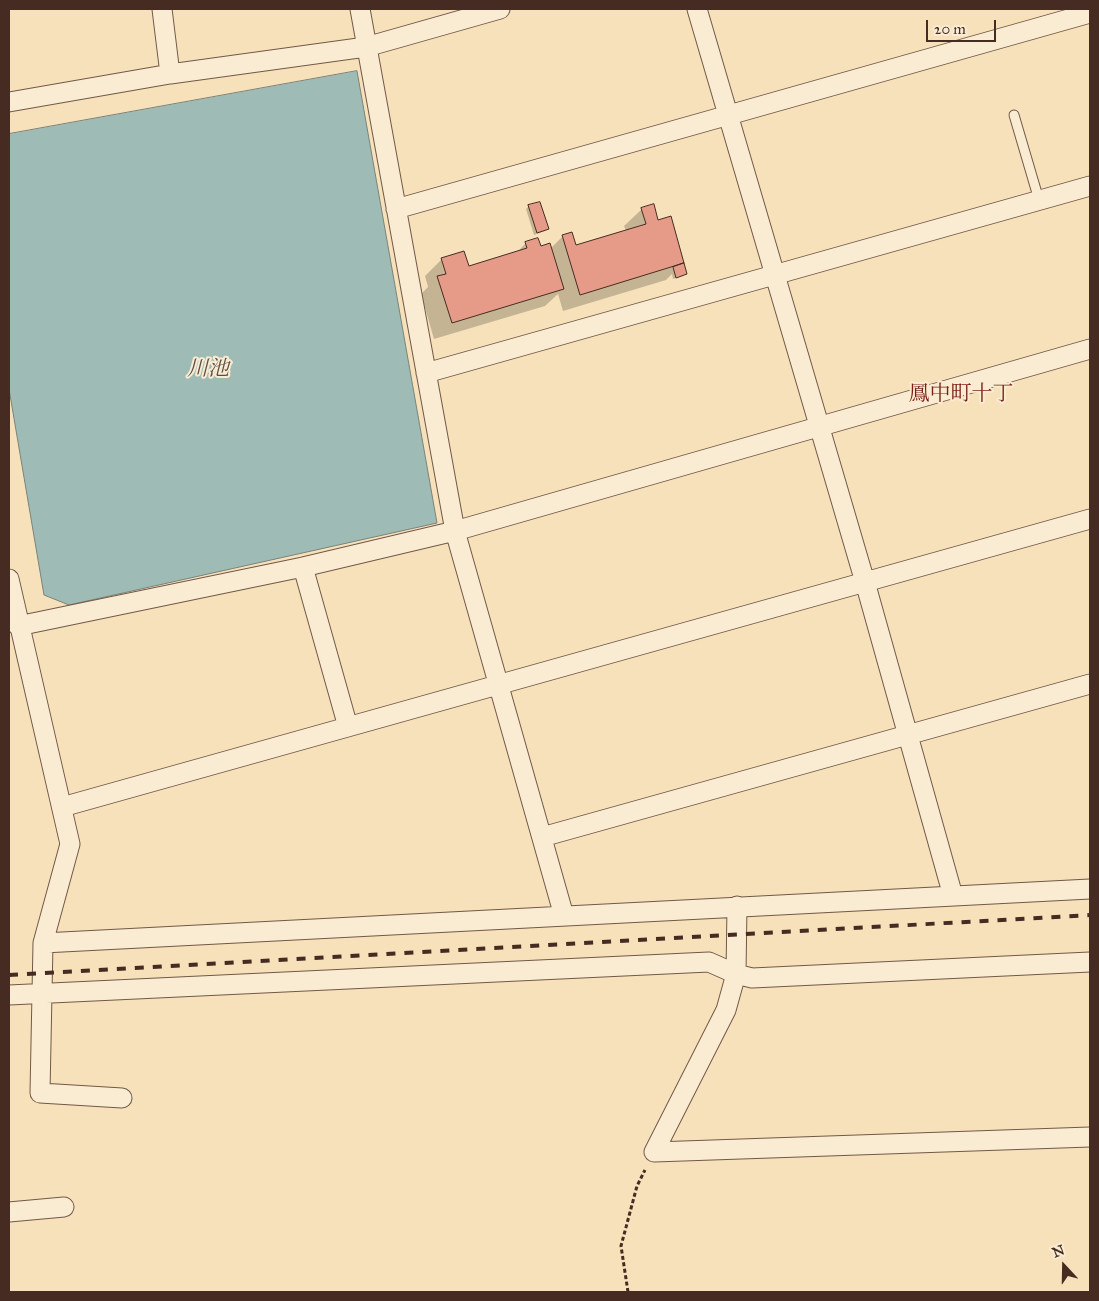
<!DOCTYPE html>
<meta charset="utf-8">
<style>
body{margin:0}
#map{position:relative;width:1099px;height:1301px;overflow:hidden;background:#f7e1ba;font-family:"IM FELL Great Primer",serif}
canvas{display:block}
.frame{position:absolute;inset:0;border:10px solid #452b22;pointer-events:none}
.north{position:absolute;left:1039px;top:1241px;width:50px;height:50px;-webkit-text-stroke:4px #faecd2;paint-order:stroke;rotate:339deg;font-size:14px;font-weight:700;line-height:20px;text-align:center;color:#452b22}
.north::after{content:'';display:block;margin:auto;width:18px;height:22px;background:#452b22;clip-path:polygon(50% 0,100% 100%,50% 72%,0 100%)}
.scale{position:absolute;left:926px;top:20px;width:70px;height:22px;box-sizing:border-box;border:2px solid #452b22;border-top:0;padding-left:6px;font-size:15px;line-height:18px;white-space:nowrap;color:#452b22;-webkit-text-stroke:4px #faecd2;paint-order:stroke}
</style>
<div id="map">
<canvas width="1099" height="1301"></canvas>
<div class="frame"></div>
<div class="north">N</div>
<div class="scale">20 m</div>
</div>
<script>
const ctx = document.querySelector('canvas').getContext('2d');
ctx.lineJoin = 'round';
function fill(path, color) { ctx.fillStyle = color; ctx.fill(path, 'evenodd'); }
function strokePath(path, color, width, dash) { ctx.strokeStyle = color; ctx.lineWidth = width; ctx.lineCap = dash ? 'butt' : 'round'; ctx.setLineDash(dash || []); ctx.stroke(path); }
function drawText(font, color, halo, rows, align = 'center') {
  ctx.font = font + ' "IM FELL Great Primer","Noto Serif JP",serif'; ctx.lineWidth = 4; ctx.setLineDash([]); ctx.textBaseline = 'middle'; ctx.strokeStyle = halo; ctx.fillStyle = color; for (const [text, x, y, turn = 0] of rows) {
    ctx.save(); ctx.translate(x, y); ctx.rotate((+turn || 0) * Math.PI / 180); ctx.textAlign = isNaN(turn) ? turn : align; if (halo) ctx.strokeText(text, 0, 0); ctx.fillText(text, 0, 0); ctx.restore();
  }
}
const water = new Path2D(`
 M357 71 437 523 69 605 44 595 9 389V134Z`);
const shadow = new Path2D(`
 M529 206 548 229 545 231 534 235 526 209Z
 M642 209 658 221 670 218 686 274 683 276 673 279 672 274 666 280 563 311 558 294 545 306 434 339 421 294 428 287 425 276 442 259 468 268 516 253 526 243 551 248 563 236 575 246 626 231 624 226Z`);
const building = new Path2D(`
 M540 202 549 229 537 233 528 205Z
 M654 204 658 220 671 216 684 263 580 295 562 235 572 232 576 245 646 224 641 208Z
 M538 238 541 246 550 243 564 289 452 323 437 276 446 274 441 258 464 251 469 266 527 248 525 242Z
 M684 263 687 274 676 278 673 267Z`);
const path = new Path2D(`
 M628 1292 621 1246 637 1186 645 1170`);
const lane = new Path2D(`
 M1014 115 1039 200`);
const street = new Path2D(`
 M162 9 170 74
 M360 9 455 531 564 916
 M697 9 865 582 953 896
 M9 102 170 74 366 47 500 9
 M396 209 1090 13
 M426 373 1090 186
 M303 567 348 727
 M9 579 70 844 43 943 40 1093 122 1098
 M18 626 303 567 455 531 1090 349
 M62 807 1090 519
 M542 837 1090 684
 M737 906 736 974 726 1010 654 1152 1090 1137
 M43 943 1090 889
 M9 995 709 962 736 974 752 978 1090 962
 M9 1212 64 1207`);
const rail = new Path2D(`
 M9 975 1090 915`);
const waterNames = [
 ["川池",208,370]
];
const neighbourhoodNames = [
 ["鳳中町十丁",961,395]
];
fill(water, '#9ebcb5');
strokePath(water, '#7a827a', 1);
fill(shadow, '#0003');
fill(building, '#e69b88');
strokePath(building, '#452b22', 1);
strokePath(lane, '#725848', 11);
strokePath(street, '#725848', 21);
strokePath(path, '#452b22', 3, [4, 2.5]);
strokePath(lane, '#faecd2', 9);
strokePath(street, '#faecd2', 19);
strokePath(rail, '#452b22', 4, [9, 9]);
drawText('italic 21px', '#5b4f47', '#faecd2', waterNames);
drawText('21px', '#7a1f14', '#faecd2', neighbourhoodNames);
</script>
